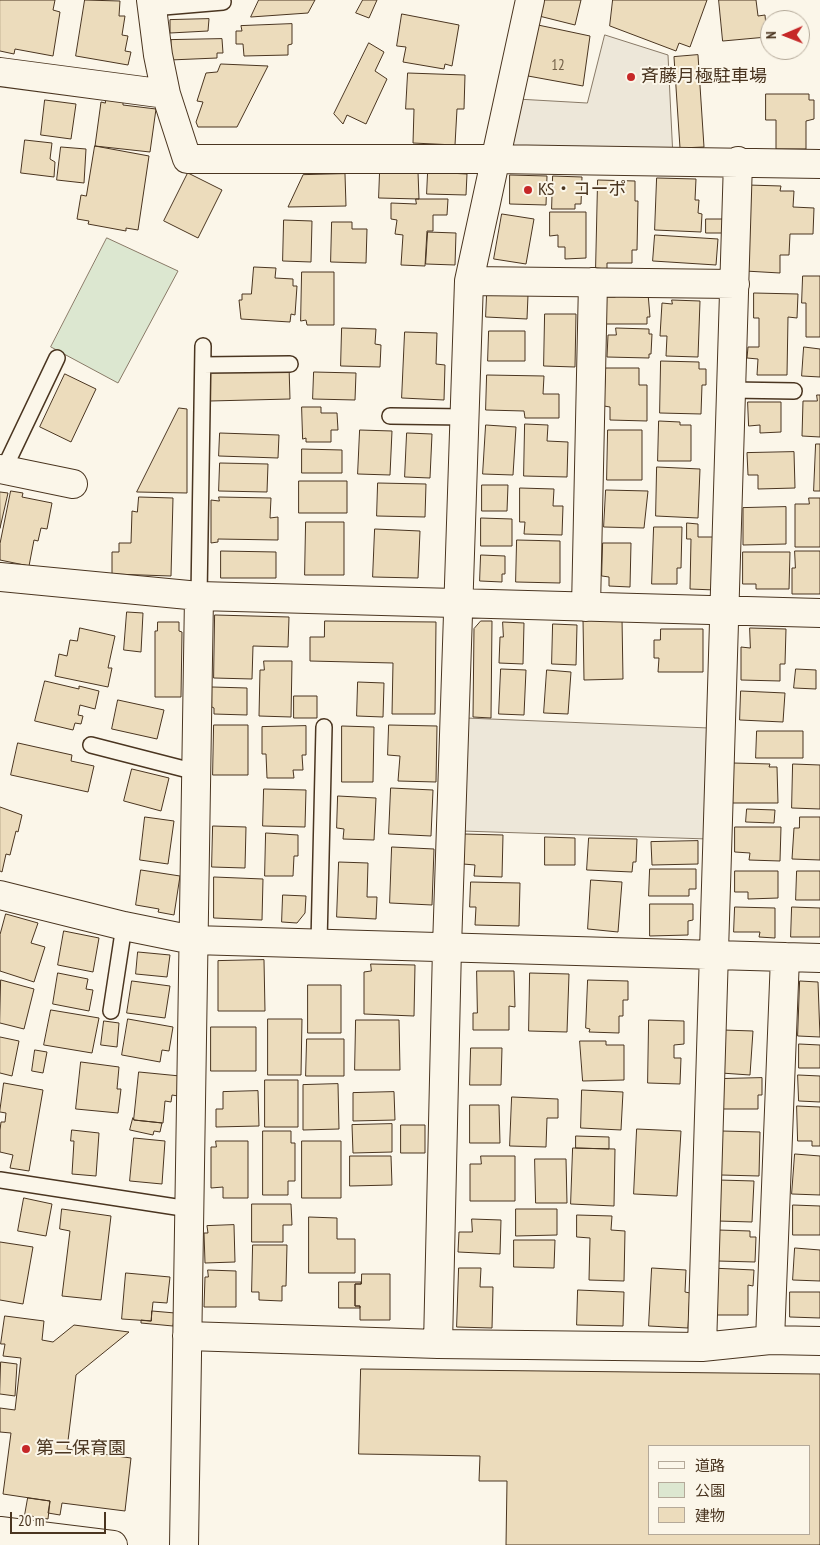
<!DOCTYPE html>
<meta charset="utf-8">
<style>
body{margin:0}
#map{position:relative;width:820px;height:1545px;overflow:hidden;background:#fbf6e9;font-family:"PT Sans Narrow","Noto Sans JP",sans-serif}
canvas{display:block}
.legend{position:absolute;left:648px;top:1445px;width:162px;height:90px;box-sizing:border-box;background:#fbf6e9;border:1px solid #b4a999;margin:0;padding:6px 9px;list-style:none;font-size:15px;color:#4a3520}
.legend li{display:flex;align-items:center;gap:10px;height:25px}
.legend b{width:25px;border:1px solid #b4a999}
.north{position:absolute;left:760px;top:10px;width:50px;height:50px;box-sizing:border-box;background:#fbf6e9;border:1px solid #b4a999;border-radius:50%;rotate:269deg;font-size:14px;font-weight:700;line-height:20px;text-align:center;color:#4a3520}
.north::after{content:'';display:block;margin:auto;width:18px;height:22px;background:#c62828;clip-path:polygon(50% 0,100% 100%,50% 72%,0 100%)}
.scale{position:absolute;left:10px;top:1512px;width:96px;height:22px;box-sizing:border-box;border:2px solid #4a3520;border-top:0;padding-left:6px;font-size:15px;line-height:18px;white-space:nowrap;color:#4a3520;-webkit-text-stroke:4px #fbf6e9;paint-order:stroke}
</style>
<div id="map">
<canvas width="820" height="1545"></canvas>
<ul class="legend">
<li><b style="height:6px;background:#fbf6e9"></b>道路</li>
<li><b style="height:14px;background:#dce7d0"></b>公園</li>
<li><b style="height:14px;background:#ecdcbc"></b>建物</li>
</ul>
<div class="north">N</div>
<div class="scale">20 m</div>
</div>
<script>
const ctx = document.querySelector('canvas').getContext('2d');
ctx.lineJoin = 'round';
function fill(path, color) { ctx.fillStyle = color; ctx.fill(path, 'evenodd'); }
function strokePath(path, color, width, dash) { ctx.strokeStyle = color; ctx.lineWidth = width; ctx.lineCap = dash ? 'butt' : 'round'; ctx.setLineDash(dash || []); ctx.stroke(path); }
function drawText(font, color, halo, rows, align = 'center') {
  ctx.font = font + ' "PT Sans Narrow","Noto Sans JP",sans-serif'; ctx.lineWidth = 4; ctx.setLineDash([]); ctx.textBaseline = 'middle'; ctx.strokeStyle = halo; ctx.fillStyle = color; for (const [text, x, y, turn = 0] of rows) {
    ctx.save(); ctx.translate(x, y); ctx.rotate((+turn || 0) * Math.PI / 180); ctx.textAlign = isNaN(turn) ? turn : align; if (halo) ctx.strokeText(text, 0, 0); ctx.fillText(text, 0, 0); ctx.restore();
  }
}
const green = new Path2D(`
 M107 238 178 271 118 383 51 347Z`);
const parking = new Path2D(`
 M605 35 668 55 673 158 517 155 506 143 517 99 587 103Z
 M466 718 709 728 708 839 462 831Z`);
const building = new Path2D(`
 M0 0H55L53 10 60 12 53 56 15 49 14 54 0 51Z
 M85 0 120 1 119 16H125L122 35 128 36 125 51 131 52 128 65 76 56Z
 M259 0H315L308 13 251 17Z
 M363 0H377L369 18 356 13Z
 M543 0H581L575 25 539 16Z
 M613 0H707L690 47 679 43 676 51 610 26Z
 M719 0H756L758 16 765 15 767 37 723 41Z
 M402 14 459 25 452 66 445 64 444 69 403 62 406 47 397 46Z
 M209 19 208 31 170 33V20Z
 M292 24V44L288 45V55L244 56 243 44H236V31H242L241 26Z
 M538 25 590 36 583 86 528 76Z
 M222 39 223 53H217V58L170 60 171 40Z
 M369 43 384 52 375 71 387 79 366 124 347 115 343 124 334 114Z
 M698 55 704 147 680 148 674 57Z
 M221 64 268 66 237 127H198L196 122 203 102 197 101 206 73 217 72Z
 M408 73 465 75 464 109H457L455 145 413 143 414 109H406Z
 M766 94H809V100H814V119L806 121V149H776V120H766Z
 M106 98 123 100V105L156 109 150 152 95 146 101 102 105 103Z
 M45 100 76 104 71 139 41 135Z
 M25 140 52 143 50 159 55 162 54 177 21 173Z
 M95 146 149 156 138 230 126 228V231L88 224 89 221 77 219 81 195 86 196Z
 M61 147 86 149 84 183 57 180Z
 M380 171 418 172 419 199 379 198Z
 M428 172 467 174 466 195 427 194Z
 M188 173 222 190 198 238 164 221Z
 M345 174 346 206 288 207 303 175Z
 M510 175 547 176 546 205 510 204Z
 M553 176 582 177 581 204H575V209H552Z
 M657 178 696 179 695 200H699L698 213 702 214 701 232 655 230Z
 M598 180 635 181V201H638L637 250H632V263H607V269L596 268Z
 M748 185 781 186 780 191H794L793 207 814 208 813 234H790L789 255H780V273L745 271Z
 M416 199H448L447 215H433V231H427L425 266 401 265 403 235 395 234 397 220 391 219V203L416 204Z
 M550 212H586V258L565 259V247H558V235L550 236Z
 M502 214 534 219 526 264 494 259Z
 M706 219H725V233H706Z
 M284 220 312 221 311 262 283 261Z
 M332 222H352V229H367L366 263 331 262Z
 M428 232 456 233 455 265 426 264Z
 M655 235 718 239 716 265 653 261Z
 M254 267 276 268 275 278 293 279V286H297L295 315 291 314 290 322 241 319 239 300H242V294H251Z
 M302 272H334V325H307L306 320 301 321Z
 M803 276H820V337H806V303H802Z
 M616 293H648L650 317H647V324H606V297H615Z
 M754 293 798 294 797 318 788 317 787 375H757L758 359 747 358 748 347H759V318H754Z
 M487 294 528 295 527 319 486 317Z
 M672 300 700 301 698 357 666 356 667 336H660L662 303 672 304Z
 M545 314H576L575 367 544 366Z
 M342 328 376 329 375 344 381 345 380 367 341 366Z
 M616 328 649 329V334H652L651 354H649V358L607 357 608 335H616Z
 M489 331H525V361H488Z
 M405 332 437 333 436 364 445 365 444 400 402 398Z
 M804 347 820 349V377L802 376Z
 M661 361 699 362V369H706V385H702L701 414 660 413Z
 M289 366 290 399 210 401 209 368Z
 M606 368H639V385H647V421L610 420V407L604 406Z
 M314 372 356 373 355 400 313 399Z
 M65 374 96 389 71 442 40 427Z
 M487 375 544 376 543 394H559V418H525L524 411 486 410Z
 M817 395H820V437L802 436 803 401H817Z
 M748 402H781V432L760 433V425L749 426Z
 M302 407H321V413H337L338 430H331V442H306V438L303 439Z
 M179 408 187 409V493L137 492Z
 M659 421 680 422V425H691V461H658Z
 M525 424 548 425 547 441 568 442 567 477 524 476Z
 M486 425 516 427 513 475 483 474Z
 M360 430 392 431 390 475 358 474Z
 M608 430H642V480H607Z
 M220 433 279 435 278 458 219 456Z
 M407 433 432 434 430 478 405 477Z
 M816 444H820V491H814Z
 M302 449 342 450V473H302Z
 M794 452 795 488 758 489V475H748L747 453Z
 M220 463 268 464 267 492 219 491Z
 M657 467 700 469 698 518 656 516Z
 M299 481H347V513H299Z
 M378 483 426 484 425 517 377 516Z
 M482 485H508L507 511H482Z
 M520 488 554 489 553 506H563L562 535 524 534 525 522H520Z
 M606 490 648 491 644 528 604 527Z
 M11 491 23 493 22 497 52 503 47 529 41 528 38 541 34 540 29 566 0 560V544Z
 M0 492 8 493 0 528Z
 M139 497 173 498 171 576 112 574V552H119V543H131L132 511 137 512Z
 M219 497 271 498 270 518 278 517V540L218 539V542L211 543V500L219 501Z
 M809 498H820V547H795V504H809Z
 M786 507V544L743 545V508Z
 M481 518 512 519V546H481Z
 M306 522H344V575H305Z
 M687 523 698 524V537H713L715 590 690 589 691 539H687Z
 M654 527H682L681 568H677V584H652Z
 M375 529 420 531 418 578 373 577Z
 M517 540 560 541V583L516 582Z
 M603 543H631L630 587 609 586V577L602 576Z
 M221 551 276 552V578H221Z
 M795 551H820V594H792V568H795Z
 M743 552H790L789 589H756V584H743Z
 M481 555 505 556V574H502V582L480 581Z
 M127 612 143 613 141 652 124 650Z
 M215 615 289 617 288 647 253 646 252 679 214 678Z
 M622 618 623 679 584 680 583 619Z
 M325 621 436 622 435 714H392L393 663 310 661V637H324Z
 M481 621H492L491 718 473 717 474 629Z
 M158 622H179V631L182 632 181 697H155V631H157Z
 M503 622 524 623 523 664 499 663 500 637H503Z
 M553 624 577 625 576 665 552 664Z
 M80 628 115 636 108 668H112L108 687 55 676 59 654 67 656 70 640 77 641Z
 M750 628 786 629 785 664H780V681L741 680V647L750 648Z
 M661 629H703V672H658L659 658H654V640H660Z
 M264 661H292L291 717 259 716 260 670H264Z
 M501 669 526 670 524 715 499 714Z
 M796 669 816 670V689L794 688Z
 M547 670 571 672 568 714 544 713Z
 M45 681 79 689V686L99 691 95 709 80 705 78 715 83 716 81 724 75 723 73 730 35 721Z
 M358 682 384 683 383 717 357 716Z
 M212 687 247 688V715L214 714V708L212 707Z
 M741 691 785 693 783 722 740 720Z
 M294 696H317V718H294Z
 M118 700 164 710 157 739 112 729Z
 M214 725H248V775H213Z
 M389 725 437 726 436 782 398 781 400 756 388 755Z
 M306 726V755H302L303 770H293L294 778H267L266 754H262V727Z
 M342 726 374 727 373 782H342Z
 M757 731H803V758H756Z
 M18 743 72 755 71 761 94 766 88 792 11 775Z
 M733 763 770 764 769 767H777L778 803H733Z
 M793 764 820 765V809L792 808Z
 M132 769 169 778 161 811 124 801Z
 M391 788 433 790 431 836 389 834Z
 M264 789 306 790 305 827 263 826Z
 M338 796 376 798 374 840 343 839 344 829 337 828Z
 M0 807 22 815 18 832 16 831 10 855 6 854 2 872 0 871Z
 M747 809 775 810 774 823 746 822Z
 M145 817 174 821 168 864 140 860Z
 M800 817H820V860L792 859 794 828H799Z
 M213 826 246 827 245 868 212 867Z
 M735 827H781L780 861 749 860 750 853 735 852Z
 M266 833 298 835V856H294L293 876H265Z
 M464 834 503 835 502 877 474 876 475 865 463 864Z
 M545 837 575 838V865H545Z
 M589 838 637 839 636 862H633L632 872 587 870Z
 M698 841V864L652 865 651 842Z
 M392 847 434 849 432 905 390 903Z
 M339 862 368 863 367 897H377L376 919 337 917Z
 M650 869H696V889H689V896H649Z
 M141 870 180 876 174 915 158 912 159 909 136 905Z
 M735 871H778V898L748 899V892H735Z
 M797 871H820V900H796Z
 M214 877 263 879 262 920 214 918Z
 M591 880 622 882 618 932 588 929Z
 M471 882 520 883 519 926 475 925 476 907H470Z
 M283 895 306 896 305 913 297 923 282 922Z
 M650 904H693V920L688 921V935L650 936Z
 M735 907 775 908V938L759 937 760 932H734Z
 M792 907 820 908V937H791Z
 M6 914 38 923 31 943 45 947 34 982 0 971V935Z
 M64 931 99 938 93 972 58 965Z
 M138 952 170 955 167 977 136 974Z
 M264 960 265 1011H218V961Z
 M371 964 415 965 414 1016 364 1014V972L371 971Z
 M477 971H514L515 1007 509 1006V1030H473V1013H477Z
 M58 973 88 979 86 989 93 990 89 1011 53 1004Z
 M530 973 569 974 567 1032 529 1031Z
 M1 980 34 989 24 1029 0 1023Z
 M588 980 628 981V1000H623V1016H619V1033L589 1032 590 1029 586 1028Z
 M132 981 170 986 165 1018 127 1013Z
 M800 981 818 982 820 1037 798 1036Z
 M308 985H341V1033H308Z
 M51 1010 99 1018 92 1053 44 1045Z
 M128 1019 173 1027 169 1051 162 1050 160 1062 122 1055Z
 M268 1019H302L301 1075H268Z
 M356 1020H399L400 1070H355Z
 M649 1020 684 1021V1044L674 1045V1058H681L680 1084 648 1083Z
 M104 1021 119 1023 117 1047 101 1045Z
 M211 1027H256V1071H211Z
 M723 1030 753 1031 750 1075 721 1073Z
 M0 1037 19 1041 12 1076 0 1073Z
 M307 1039H344V1076H306Z
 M580 1041H606V1045H624V1080L583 1081Z
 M799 1044 820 1045V1068H799Z
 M471 1048H502L501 1085H470Z
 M35 1050 47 1052 43 1073 32 1071Z
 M81 1062 119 1067 117 1089H121L118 1113 76 1109Z
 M139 1072 180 1076 178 1096 172 1095 171 1102 165 1101 163 1123 134 1120Z
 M798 1075 820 1076V1102L799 1101Z
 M762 1078V1095H758V1109H723L719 1079Z
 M265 1080H298V1127H265Z
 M4 1083 43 1090 29 1171 10 1168 13 1155 0 1152V1130L1 1122H5L6 1113 0 1112Z
 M338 1084 339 1129 303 1130V1085Z
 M582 1090 623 1092 621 1130 581 1128Z
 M258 1091 259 1126 216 1127V1109H223V1092Z
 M394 1092 395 1120 353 1121V1093Z
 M512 1097 558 1099V1118H547L546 1147 510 1146Z
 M470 1105H499L500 1143H470Z
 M797 1106 820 1107V1146H812V1141H798Z
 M133 1118 134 1120 162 1123 160 1132 154 1131 153 1135 130 1130Z
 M392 1124V1152L353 1153 352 1125Z
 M401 1125H425V1153H401Z
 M637 1129 681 1131 677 1196 634 1194Z
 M72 1130 99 1133 96 1176 72 1174 74 1141H71Z
 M263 1131H291V1143H295V1181H288V1195H263Z
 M722 1131 760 1132 759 1176 721 1175Z
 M576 1136 609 1137V1149L576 1148Z
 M134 1138 165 1141 162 1184 130 1181Z
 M216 1141H248V1198H223V1187L211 1188V1147H216Z
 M302 1141H341V1198H302Z
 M573 1148 615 1149 614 1206 571 1204Z
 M795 1154 820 1156V1195L792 1194Z
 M350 1156H391L392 1185 350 1186Z
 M481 1156H515V1201H470V1164H481Z
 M535 1159H566L567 1203H536Z
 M719 1180 754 1181 752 1222 718 1221Z
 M24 1198 52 1204 46 1236 18 1231Z
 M252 1204H291L292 1225H283V1242H252Z
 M793 1205 820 1206V1235H793Z
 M62 1209 111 1216 101 1300 62 1296 70 1231 60 1229Z
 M516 1209H557V1235L516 1236Z
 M577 1215 612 1216 611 1230 625 1231 624 1281 589 1280 590 1238 577 1237Z
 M309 1217 337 1218V1239H355V1273H309Z
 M472 1219 501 1220 500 1254 458 1252 459 1232H472Z
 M234 1225 235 1262 205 1263 204 1233H208L207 1226Z
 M718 1230 750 1231V1237H756L755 1262 717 1261Z
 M514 1240H555L554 1268 514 1267Z
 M0 1242 33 1247 23 1304 0 1300Z
 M253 1245H287L286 1286H282V1301L259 1300V1292H252Z
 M795 1248 820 1250V1281L793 1280Z
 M459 1268H481L480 1287H493L492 1328 457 1327Z
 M652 1268 686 1270 685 1292 690 1293 688 1328 649 1326Z
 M711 1268 754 1270 753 1286 748 1285V1315H715Z
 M208 1270 236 1271V1307H204L205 1277H208Z
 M126 1273 170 1277 167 1303 153 1302 151 1321 122 1319Z
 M362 1274H390V1320H360V1306H355V1284H361Z
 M339 1282H361V1284H355V1306H360V1308H339Z
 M578 1290 624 1292 623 1326 577 1325Z
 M790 1292H820V1318L790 1317Z
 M152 1311 175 1313 173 1326 141 1323V1320L151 1321Z
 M5 1316 44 1321 42 1340 53 1342 74 1325 129 1332 76 1375 67 1449 131 1458 125 1511 62 1503 60 1515 48 1513 50 1501 3 1494 11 1433 0 1432V1408L15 1410 21 1358 3 1356 5 1344H1Z
 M1 1362 17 1364 15 1396 0 1394Z
 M361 1369 820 1374V1545H506L507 1481H479L480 1456 359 1454ZM649 1446H809V1534H649Z
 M28 1498 50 1501 48 1519 25 1515Z`);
const lane = new Path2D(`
 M152 8 223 2
 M203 365 290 364
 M732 390 794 391
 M390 416 465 417
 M4 469 57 358
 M199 596 203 346
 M91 745 196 772
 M319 943 324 727
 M111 1011 124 926
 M0 1180 189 1209`);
const street = new Path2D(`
 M151 0 158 55 166 94 187 159H494L820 164
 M0 72 166 94
 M469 281 735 284
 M0 469 73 484
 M0 577 199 596 820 613
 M586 607 593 282
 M0 895 124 926 193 940 820 958
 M187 1336 438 1344 702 1347 770 1340 820 1341
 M770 1340 785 957
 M438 1344 447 947 469 281 530 0
 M702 1347 738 161
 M0 1531 113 1545
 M184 1545 199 596`);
const markers = [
 [631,77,5,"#c62828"],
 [528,190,5,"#c62828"],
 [26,1449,5,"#c62828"]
];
const numberNames = [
 ["12",558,66]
];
const poiNames = [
 ["斉藤月極駐車場",641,77],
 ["KS・コーポ",538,190],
 ["第二保育園",36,1449]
];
fill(green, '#dce7d0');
strokePath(green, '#887966', 1);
fill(parking, '#ede7d9');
strokePath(parking, '#887966', 1);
fill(building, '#ecdcbc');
strokePath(building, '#4a3520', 1);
strokePath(lane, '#4a3520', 18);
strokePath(street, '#4a3520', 30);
strokePath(lane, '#fbf6e9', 15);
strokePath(street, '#fbf6e9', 28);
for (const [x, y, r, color] of markers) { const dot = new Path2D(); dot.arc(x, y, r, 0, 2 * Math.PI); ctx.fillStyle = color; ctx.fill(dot); strokePath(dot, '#fbf6e9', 2); }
drawText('15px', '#725f47', null, numberNames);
drawText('18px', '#4a3520', '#fbf6e9', poiNames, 'left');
</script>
